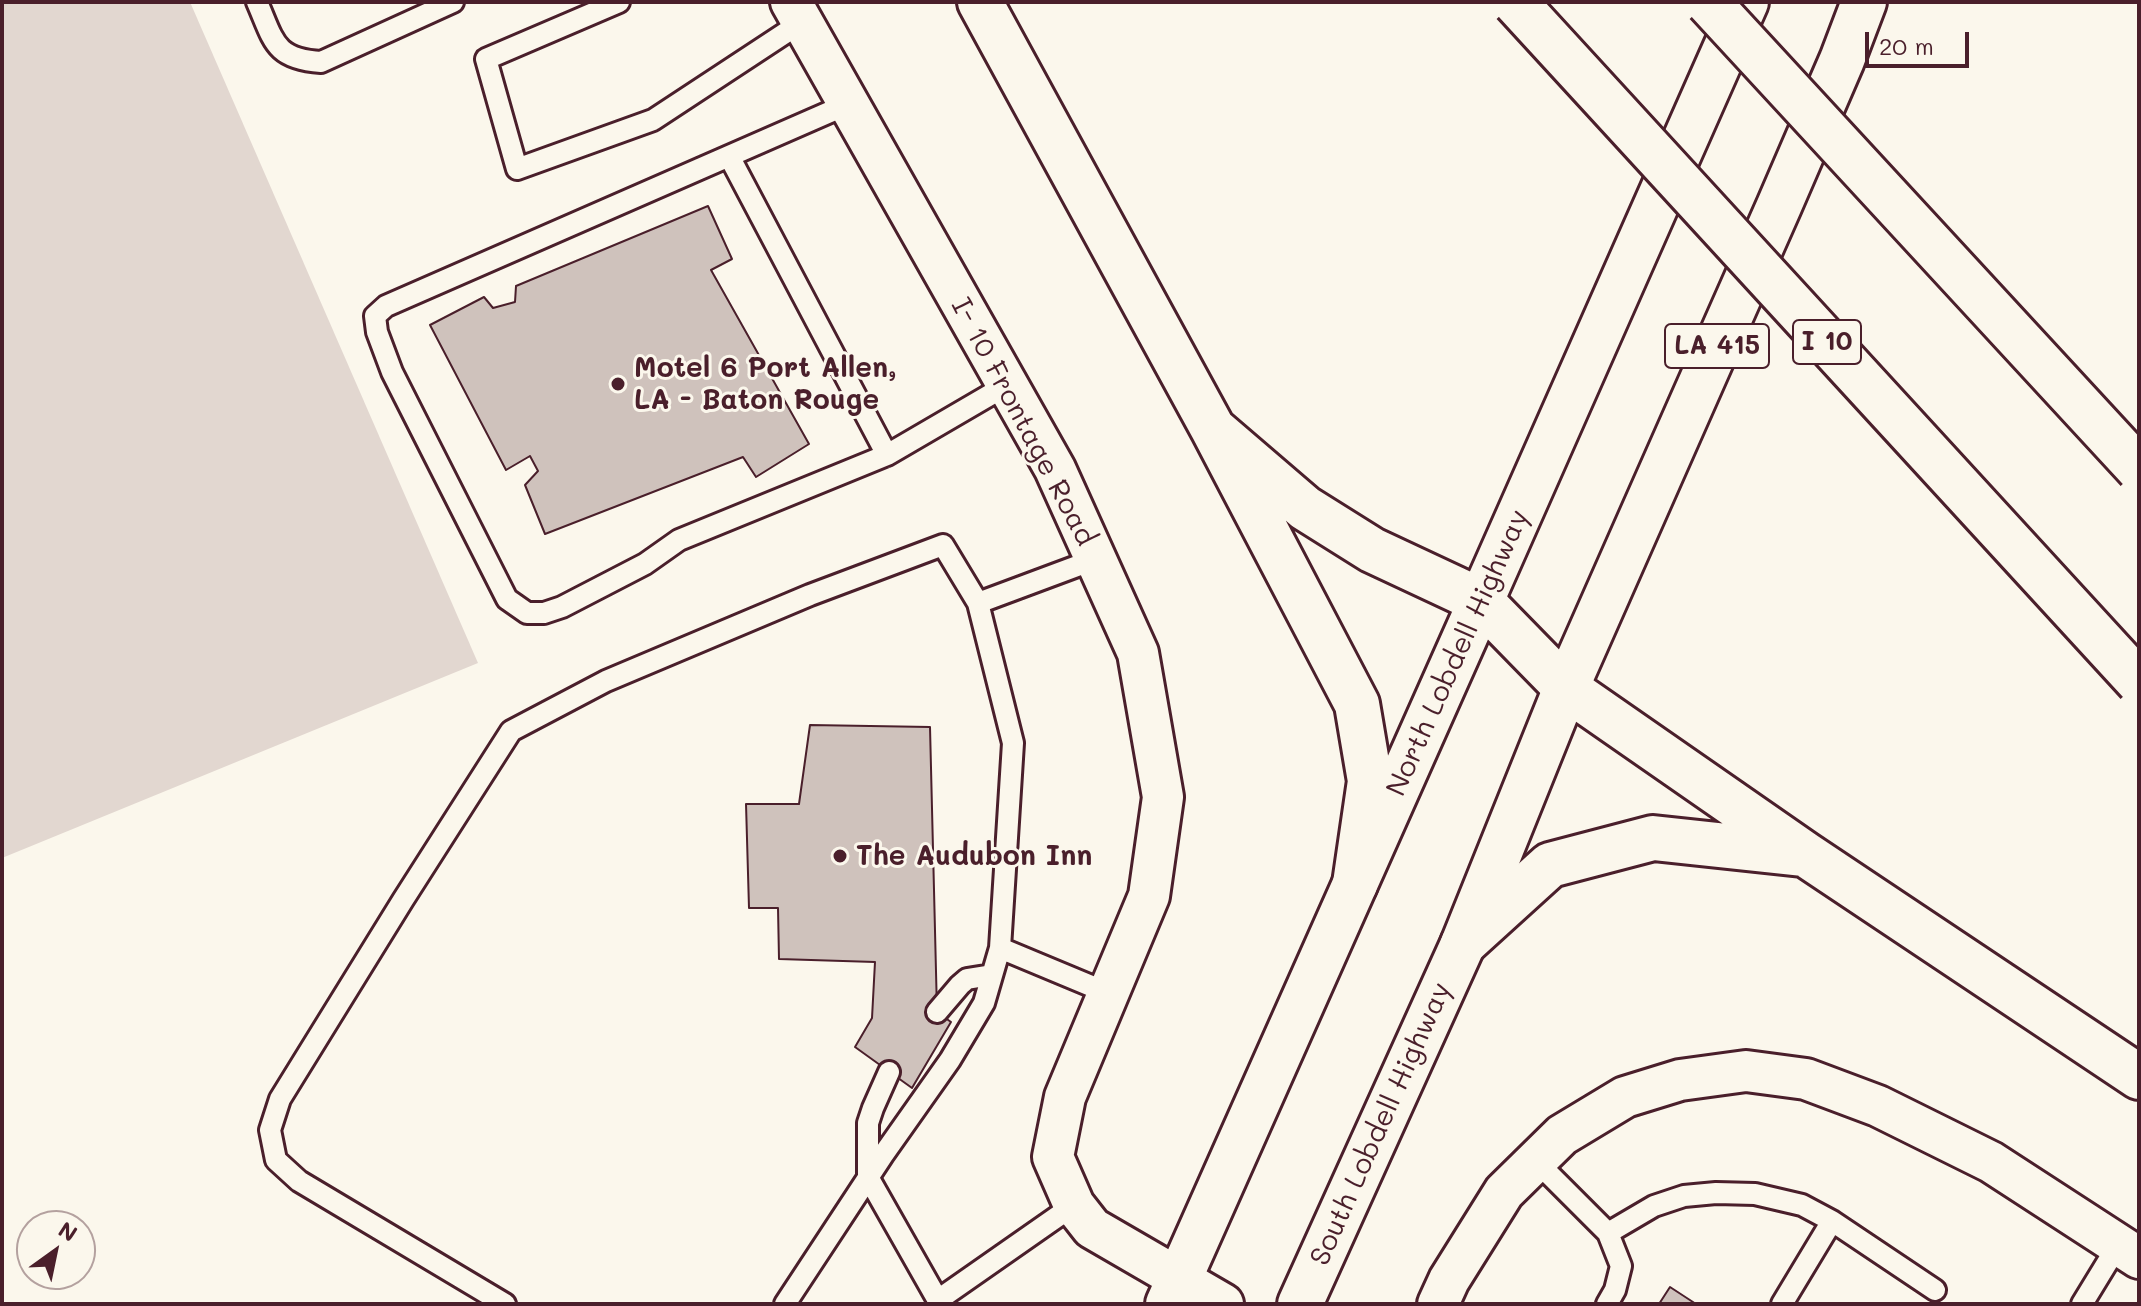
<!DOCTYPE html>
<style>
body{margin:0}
#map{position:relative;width:2141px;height:1306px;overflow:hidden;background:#fbf7ec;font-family:Mali,sans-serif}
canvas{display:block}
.frame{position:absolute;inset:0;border:4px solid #4a1f2b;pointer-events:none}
.north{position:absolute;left:16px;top:1210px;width:80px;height:80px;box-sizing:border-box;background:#fbf7ec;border:2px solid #b4a19f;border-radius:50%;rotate:33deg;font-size:22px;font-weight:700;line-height:32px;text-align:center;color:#4a1f2b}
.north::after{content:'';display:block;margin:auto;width:28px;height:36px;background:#4a1f2b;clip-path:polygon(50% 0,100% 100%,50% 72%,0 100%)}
.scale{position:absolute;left:1865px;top:32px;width:104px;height:36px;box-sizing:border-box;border:4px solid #4a1f2b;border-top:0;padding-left:10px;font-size:24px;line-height:28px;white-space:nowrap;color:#4a1f2b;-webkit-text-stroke:6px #fbf7ec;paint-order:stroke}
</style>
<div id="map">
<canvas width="2141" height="1306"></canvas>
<div class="frame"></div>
<div class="north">N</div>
<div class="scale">20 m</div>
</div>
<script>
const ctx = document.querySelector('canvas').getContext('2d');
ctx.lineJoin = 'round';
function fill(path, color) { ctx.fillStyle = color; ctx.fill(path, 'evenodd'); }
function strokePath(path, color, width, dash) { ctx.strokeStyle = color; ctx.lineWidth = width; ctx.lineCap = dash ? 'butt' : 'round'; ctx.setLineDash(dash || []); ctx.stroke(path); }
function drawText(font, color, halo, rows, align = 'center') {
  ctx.font = font + ' Mali,sans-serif'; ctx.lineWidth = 6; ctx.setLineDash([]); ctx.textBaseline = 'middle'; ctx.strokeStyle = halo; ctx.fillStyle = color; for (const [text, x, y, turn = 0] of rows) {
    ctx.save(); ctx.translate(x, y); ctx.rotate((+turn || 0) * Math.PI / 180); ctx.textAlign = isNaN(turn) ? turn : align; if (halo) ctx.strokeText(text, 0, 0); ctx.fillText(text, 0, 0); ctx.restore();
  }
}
const green = new Path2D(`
 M2 2H190L478 663 2 858Z`);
const building = new Path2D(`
 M708 206 732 259 711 270 809 444 756 477 743 457 545 534 525 485 538 471 530 456 506 470 430 325 484 297 493 308 515 302 516 286Z
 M810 725 930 727 937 1012 951 1022 912 1088 855 1047 872 1018 875 962 779 959 778 908H749L746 804H799Z
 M1670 1287 1696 1304H1659Z`);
const service = new Path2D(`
 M257 2C274 41 274 59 321 62L453 2
 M619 2 486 59 517 169 653 120 802 22
 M848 104 386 306 375 316 377 332 392 372 507 599 527 613H544L562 607 645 564 679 540 887 455 1007 385
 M729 156 887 455
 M1096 559 978 603 1013 743 1000 948 1108 993
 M937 1012 960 985 967 979 992 975
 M889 1072 873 1108 868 1123V1177L940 1304
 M1536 1161 1608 1233 1621 1266 1615 1290 1607 1304
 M1608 1233 1654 1206 1684 1196 1716 1193 1755 1194 1802 1205 1832 1221 1935 1290
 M938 1300 1074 1205
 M505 1304 299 1181 276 1160 270 1130 280 1099 403 900 511 731 606 681 810 595 943 545 978 603
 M785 1304 883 1155 950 1060 984 1003 1000 948
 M1782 1304 1832 1221
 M2082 1304 2118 1245`);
const minor = new Path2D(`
 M791 2 1055 469 1138 653 1163 797 1149 896 1065 1097 1053 1157 1074 1205 1092 1228 1223 1304
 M1438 1304 1449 1280 1504 1192 1562 1135 1625 1097 1680 1080 1746 1071 1806 1079 1878 1106 1991 1162 2139 1258`);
const tertiary = new Path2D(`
 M1168 1304 1481 601
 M1300 1304 1463 944 1566 688`);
const trunk = new Path2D(`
 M1481 601 1746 2
 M1566 688 1779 206 1842 60 1864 2`);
const motorway = new Path2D(`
 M980 2 1213 429 1357 704 1370 781 1355 884
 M1213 429 1305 508 1372 550 1481 601 1566 688 1805 854 2139 1077
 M1463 944 1550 865 1653 838 1802 854`);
const motorwayBridge = new Path2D(`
 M1515 2 2139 682
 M1708 2 2139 469`);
const markers = [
 [618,384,8,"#4a1f2b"],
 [840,856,8,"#4a1f2b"]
];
const shields = [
 [1827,342,68],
 [1717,346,104]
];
const shieldNames = [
 ["I 10",1827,342],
 ["LA 415",1717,346]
];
const poiNames = [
 ["Motel 6 Port Allen,",634,368],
 ["LA - Baton Rouge",634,400],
 ["The Audubon Inn",856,856]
];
const streetNames = [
 ["I- 10 Frontage Road",1023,422,62],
 ["North Lobdell Highway",1458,653,-66],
 ["South Lobdell Highway",1381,1124,-66]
];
fill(green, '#e2d7d0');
fill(building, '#cfc2bc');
strokePath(building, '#4a1f2b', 2);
strokePath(service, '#4a1f2b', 26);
strokePath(minor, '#4a1f2b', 46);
strokePath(tertiary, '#4a1f2b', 50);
strokePath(trunk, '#4a1f2b', 50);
strokePath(motorway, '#4a1f2b', 50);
strokePath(service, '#fbf7ec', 20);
strokePath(minor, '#fbf7ec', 40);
strokePath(tertiary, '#fbf7ec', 44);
strokePath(trunk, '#fbf7ec', 44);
strokePath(motorway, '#fbf7ec', 44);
strokePath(motorwayBridge, '#4a1f2b', 50, []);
strokePath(motorwayBridge, '#fbf7ec', 44);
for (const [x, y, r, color] of markers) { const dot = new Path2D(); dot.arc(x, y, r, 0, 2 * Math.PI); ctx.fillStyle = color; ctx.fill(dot); strokePath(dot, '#fbf7ec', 3); }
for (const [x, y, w] of shields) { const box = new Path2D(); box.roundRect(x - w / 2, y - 22, w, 44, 6); ctx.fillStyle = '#fbf7ec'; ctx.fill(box); strokePath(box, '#4a1f2b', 2); }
drawText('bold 26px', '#4a1f2b', null, shieldNames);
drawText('bold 28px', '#4a1f2b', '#fbf7ec', poiNames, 'left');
drawText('28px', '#4a1f2b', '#fbf7ec', streetNames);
</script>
